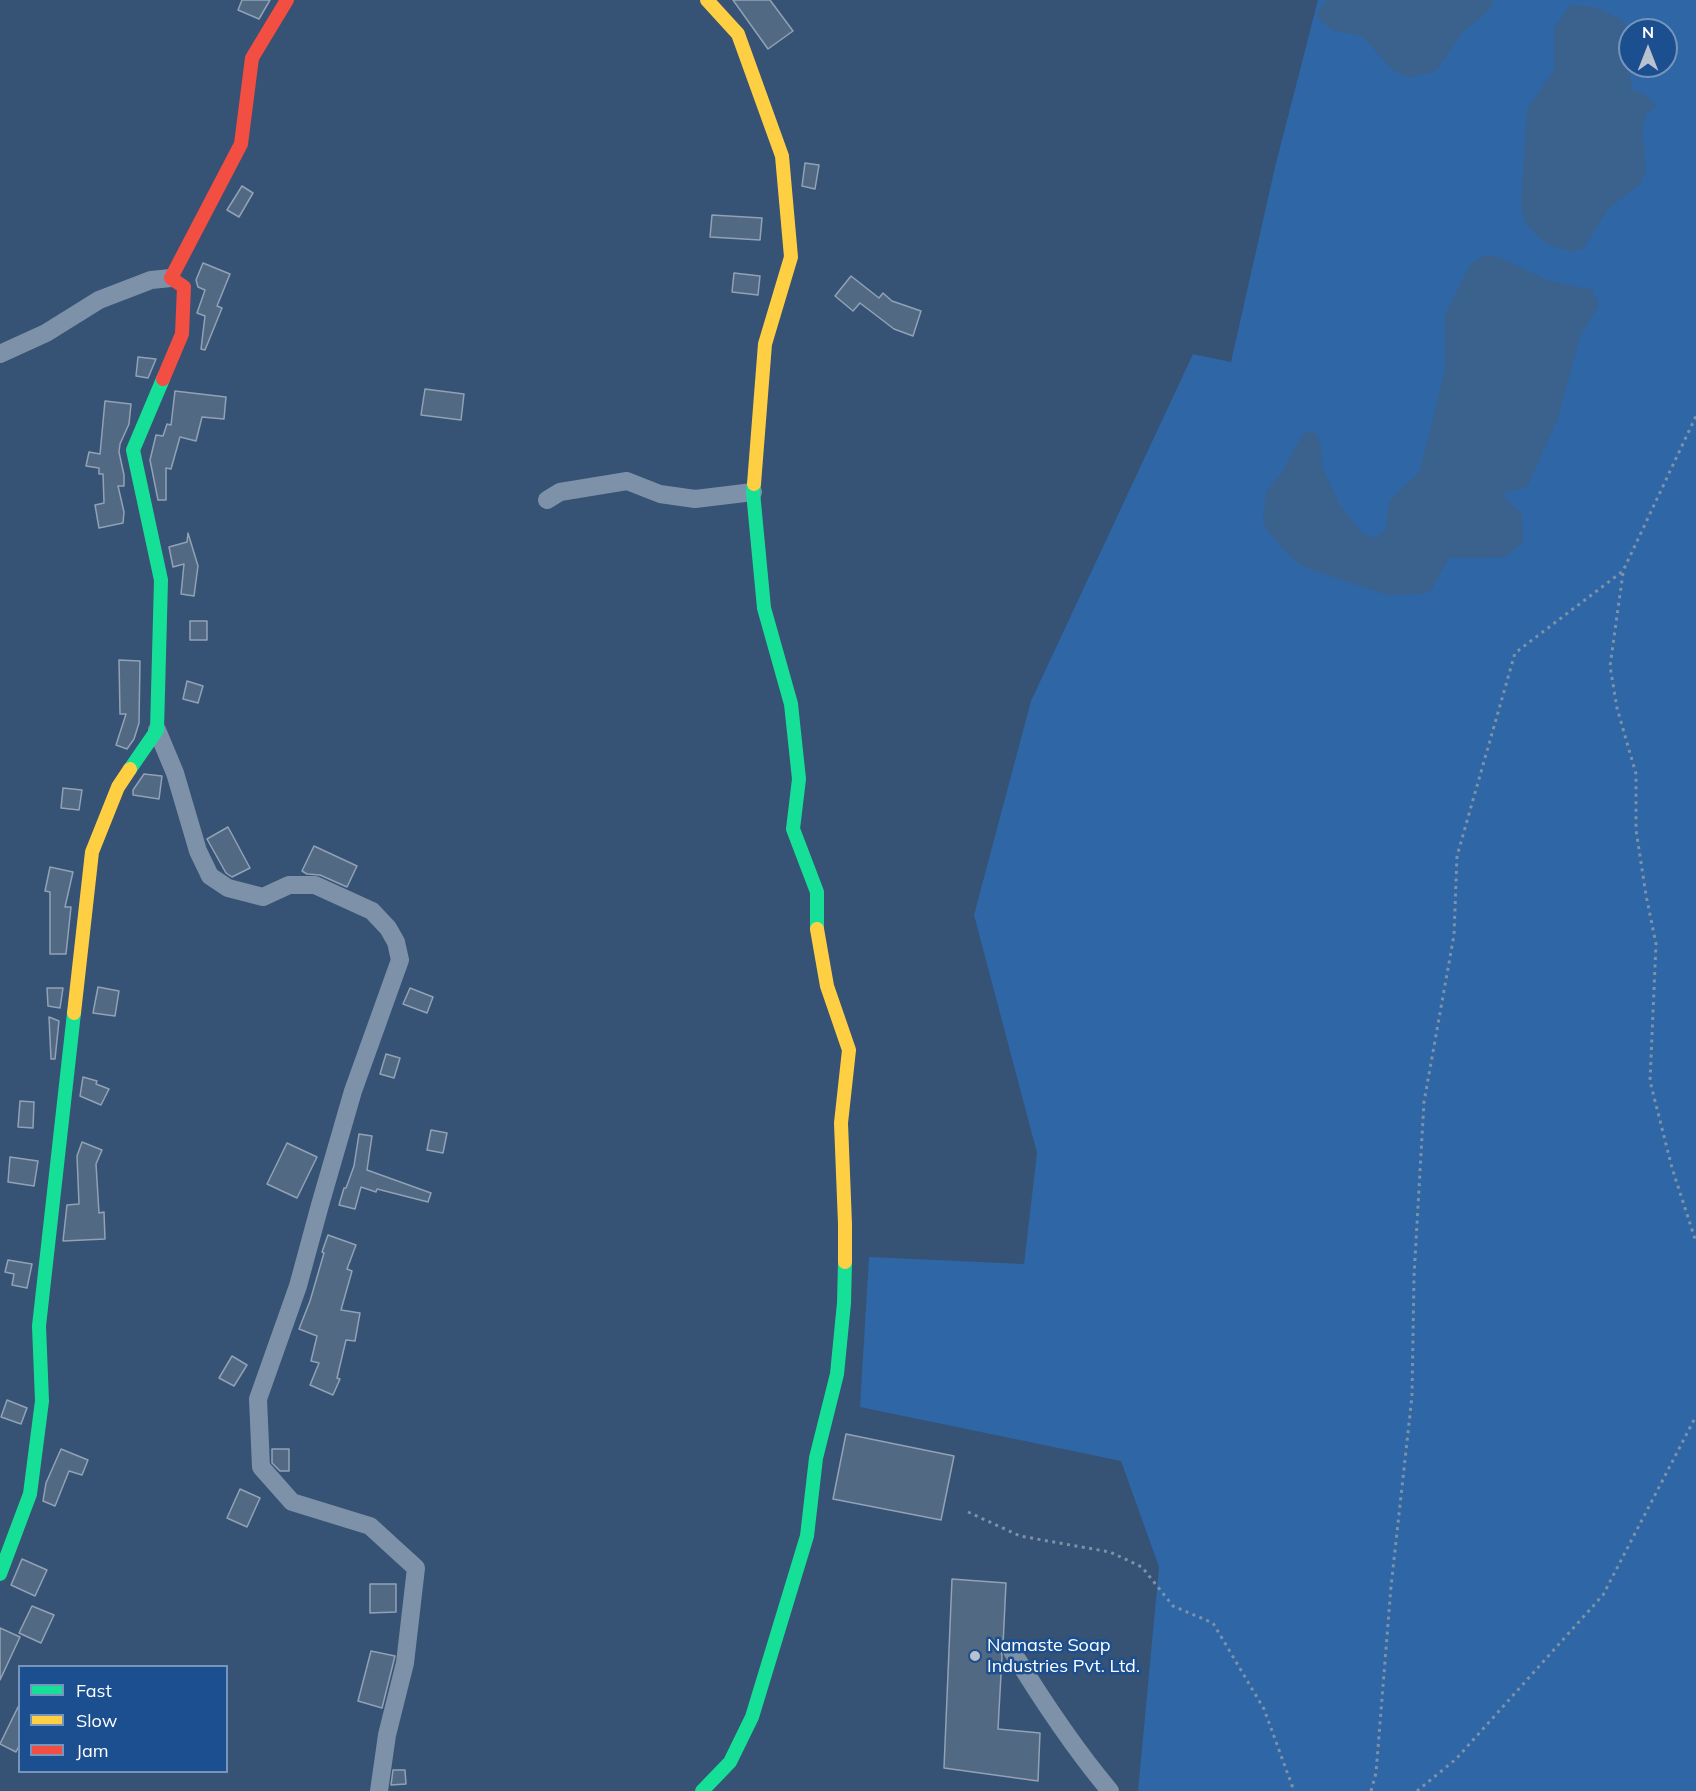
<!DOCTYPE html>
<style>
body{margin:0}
#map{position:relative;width:1696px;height:1791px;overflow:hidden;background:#365274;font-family:Mulish,sans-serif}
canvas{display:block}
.legend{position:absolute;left:18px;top:1665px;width:210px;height:108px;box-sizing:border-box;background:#1b4f8f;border:2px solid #7695bc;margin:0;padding:8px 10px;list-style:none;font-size:18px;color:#fff}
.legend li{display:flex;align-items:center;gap:12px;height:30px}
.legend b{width:30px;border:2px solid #7695bc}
.north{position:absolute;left:1618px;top:18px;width:60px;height:60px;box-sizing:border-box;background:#1b4f8f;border:2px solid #7695bc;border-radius:50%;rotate:0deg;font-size:16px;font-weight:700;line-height:24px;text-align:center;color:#fff}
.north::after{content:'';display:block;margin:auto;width:21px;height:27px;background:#b9c2ce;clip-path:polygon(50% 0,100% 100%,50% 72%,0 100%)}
</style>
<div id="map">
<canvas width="1696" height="1791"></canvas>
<ul class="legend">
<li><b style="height:8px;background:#16e098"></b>Fast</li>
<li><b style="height:8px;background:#ffcf43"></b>Slow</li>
<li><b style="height:8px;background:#f24e42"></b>Jam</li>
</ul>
<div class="north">N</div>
</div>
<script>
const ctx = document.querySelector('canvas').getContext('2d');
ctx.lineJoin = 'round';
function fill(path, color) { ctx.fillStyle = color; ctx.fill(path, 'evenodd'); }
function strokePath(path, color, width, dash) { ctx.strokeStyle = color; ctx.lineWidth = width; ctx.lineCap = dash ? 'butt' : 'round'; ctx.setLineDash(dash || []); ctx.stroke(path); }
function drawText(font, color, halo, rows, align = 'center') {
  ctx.font = font + ' Mulish,sans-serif'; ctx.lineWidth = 5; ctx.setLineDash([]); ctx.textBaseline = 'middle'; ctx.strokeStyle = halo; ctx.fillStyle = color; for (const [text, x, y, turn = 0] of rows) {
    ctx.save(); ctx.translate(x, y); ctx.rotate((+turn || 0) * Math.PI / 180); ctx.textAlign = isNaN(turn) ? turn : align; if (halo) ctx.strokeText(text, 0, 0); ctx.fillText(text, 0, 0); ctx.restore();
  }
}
const green = new Path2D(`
 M1318 0H1696V1791H1138L1159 1567 1121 1461 860 1407 869 1257 1024 1264 1037 1153 974 915 1031 701 1193 354 1231 362 1275 167ZM1630 30H1666V66H1630Z`);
const water = new Path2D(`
 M1327 0H1493V2L1490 9 1463 32 1439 67 1433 72 1412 77 1405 76 1392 69 1362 36 1334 31 1322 22 1316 14Z
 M1570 5 1595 7 1624 21 1632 90 1646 95 1657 106 1646 114 1642 128 1646 170 1641 183 1608 209 1584 248 1571 252 1545 243 1526 224 1521 210 1527 110 1554 70V28Z
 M1483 256H1497L1549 281 1593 290 1599 305 1580 337 1558 418 1527 487 1501 494 1522 514 1523 542 1505 557 1449 558 1431 590 1425 594 1388 595 1314 571 1296 562 1269 533 1263 521 1266 492 1281 474 1303 434 1313 430 1320 441 1323 469 1341 507 1362 533 1376 538 1386 529 1389 501 1420 471 1445 371V314L1471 264Z`);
const building = new Path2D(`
 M242 0H270L259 19 238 10Z
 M733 0H770L793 31 768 49Z
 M805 163 819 165 815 189 802 186Z
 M242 186 253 193 239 217 227 210Z
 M712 215 762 218 760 240 710 237Z
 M203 263 230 274 217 306 222 308 205 350 201 349 205 316 197 313 205 290 198 287 196 280Z
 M734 273 760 276 758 295 732 292Z
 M851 276 879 298 883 293 892 301 921 311 913 336 894 329 860 303 853 311 835 296Z
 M138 357 156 359 148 378 136 376Z
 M425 389 464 394 461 420 421 415Z
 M175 391 226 397 224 419 202 417 196 441 180 437 171 469 166 468V500H158L150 460 156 435 163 436 167 424 171 425Z
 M105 401 131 404 129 424 120 444 119 452 124 475V486H118L124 512 123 523 99 528 95 505 104 503 103 474H99V468L86 466 89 452 100 454Z
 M188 533 198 566 194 596 181 594 184 564 173 567 169 547 187 542Z
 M190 621H207V640H190Z
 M119 660 140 661 139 723 134 739 127 749 116 745 126 714H120Z
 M187 681 203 686 198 703 183 699Z
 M144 774 162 776 159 799 133 795V790Z
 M63 788 82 790 79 810 61 808Z
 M228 827 250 868 232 877 226 873 207 839Z
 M314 846 357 866 347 887 320 875 307 874 302 871Z
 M50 867 73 872 65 907H71L66 954H50V892L45 891Z
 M98 987 119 991 115 1016 93 1013Z
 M47 988H63L60 1008 48 1006Z
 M410 988 433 997 427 1013 403 1004Z
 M49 1017 59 1021 55 1059H51Z
 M386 1054 400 1058 394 1078 380 1074Z
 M83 1077 97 1081 96 1084 109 1089 101 1105 80 1096Z
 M20 1101 34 1102 33 1128 18 1127Z
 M431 1130 447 1133 443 1153 427 1150Z
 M359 1134 372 1136 367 1170 431 1193 428 1202 377 1189 376 1192 361 1187 355 1209 339 1205 344 1188H346L354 1166Z
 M82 1142 102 1150 96 1164 99 1213 104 1212 105 1239 63 1241 67 1205 79 1204 77 1156Z
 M287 1143 317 1157 297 1198 267 1184Z
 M10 1157 38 1161 34 1186 8 1182Z
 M328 1235 356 1245 347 1269 352 1271 341 1310 360 1313 355 1341 346 1340 337 1378 340 1379 333 1395 310 1385 319 1363 311 1361 317 1336 299 1329 310 1301 324 1253 322 1252Z
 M8 1260 32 1264 27 1288 12 1285 14 1274 5 1272Z
 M232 1356 247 1365 234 1386 219 1378Z
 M7 1400 27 1408 21 1424 1 1417Z
 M846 1434 954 1456 941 1520 833 1499Z
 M61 1449 88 1460 82 1475 69 1471 55 1506 43 1501 46 1483Z
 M272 1449H289V1471H280L272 1463Z
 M240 1489 260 1498 247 1527 227 1518Z
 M22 1559 47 1570 35 1596 11 1585Z
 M952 1579 1006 1583 1003 1645 1001 1651 1002 1656 998 1729 1040 1733 1038 1781 944 1768Z
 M370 1584H396V1612L370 1613Z
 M32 1606 54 1615 41 1643 19 1633Z
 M0 1628 20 1637 0 1680Z
 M371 1651 395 1656 382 1708 358 1701Z
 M20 1703V1744L16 1752 0 1744Z
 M393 1770H405L406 1784 391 1785Z`);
const path = new Path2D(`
 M1623 573 1610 666 1617 708 1636 774V830L1646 895 1656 944 1650 1081 1672 1168 1696 1242
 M968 1512 1020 1536 1110 1552 1142 1567 1173 1606 1213 1623 1264 1709 1294 1791
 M1371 1791 1376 1773 1391 1587 1412 1396 1414 1276 1424 1102 1454 935 1457 856 1515 653 1623 571 1696 416
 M1417 1791 1456 1759 1603 1595 1696 1416`);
const street = new Path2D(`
 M0 354 46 333 99 300 151 280 171 278
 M547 500 560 492 627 481 660 494 695 499 753 492
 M157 730 175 773 198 851 210 876 228 888 263 897 289 885H315L372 911 388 928 396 942 400 960 353 1091 320 1205 298 1286 258 1399 261 1467 292 1502 370 1526 416 1568 405 1663 387 1735 379 1791
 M1012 1651C1042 1700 1073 1747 1110 1791`);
const fast = new Path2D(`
 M754 484 753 492 764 608 791 704 799 779 793 829 817 892V929
 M130 769 157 730 161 580 133 450 163 379
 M0 1574 30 1494 42 1401 39 1326 74 1013
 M702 1791 730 1762 752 1717 807 1536 816 1458 837 1374 844 1303 845 1262`);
const slow = new Path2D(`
 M707 0 738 34 782 156 791 257 765 344 754 484
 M817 929 827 986 849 1050 841 1123 845 1224V1262
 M74 1013 92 852 118 787 130 769`);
const jam = new Path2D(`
 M163 379 182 334 184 287 171 278 241 144 252 58 287 0`);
const markers = [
 [975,1656,6,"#b9c2ce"]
];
const poiNames = [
 ["Namaste Soap",987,1646],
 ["Industries Pvt. Ltd.",987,1667]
];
fill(green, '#2f66a5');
fill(water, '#3b618d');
fill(building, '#526984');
strokePath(building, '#92a2b6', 1.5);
strokePath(path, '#7d92a8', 3, [3, 4.5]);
strokePath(street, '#7d92a8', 18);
strokePath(fast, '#16e098', 14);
strokePath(slow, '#ffcf43', 14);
strokePath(jam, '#f24e42', 14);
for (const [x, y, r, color] of markers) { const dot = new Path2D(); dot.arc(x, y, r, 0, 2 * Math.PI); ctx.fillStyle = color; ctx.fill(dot); strokePath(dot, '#1b4f8f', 2); }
drawText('18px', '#fff', '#1b4f8f', poiNames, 'left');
</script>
